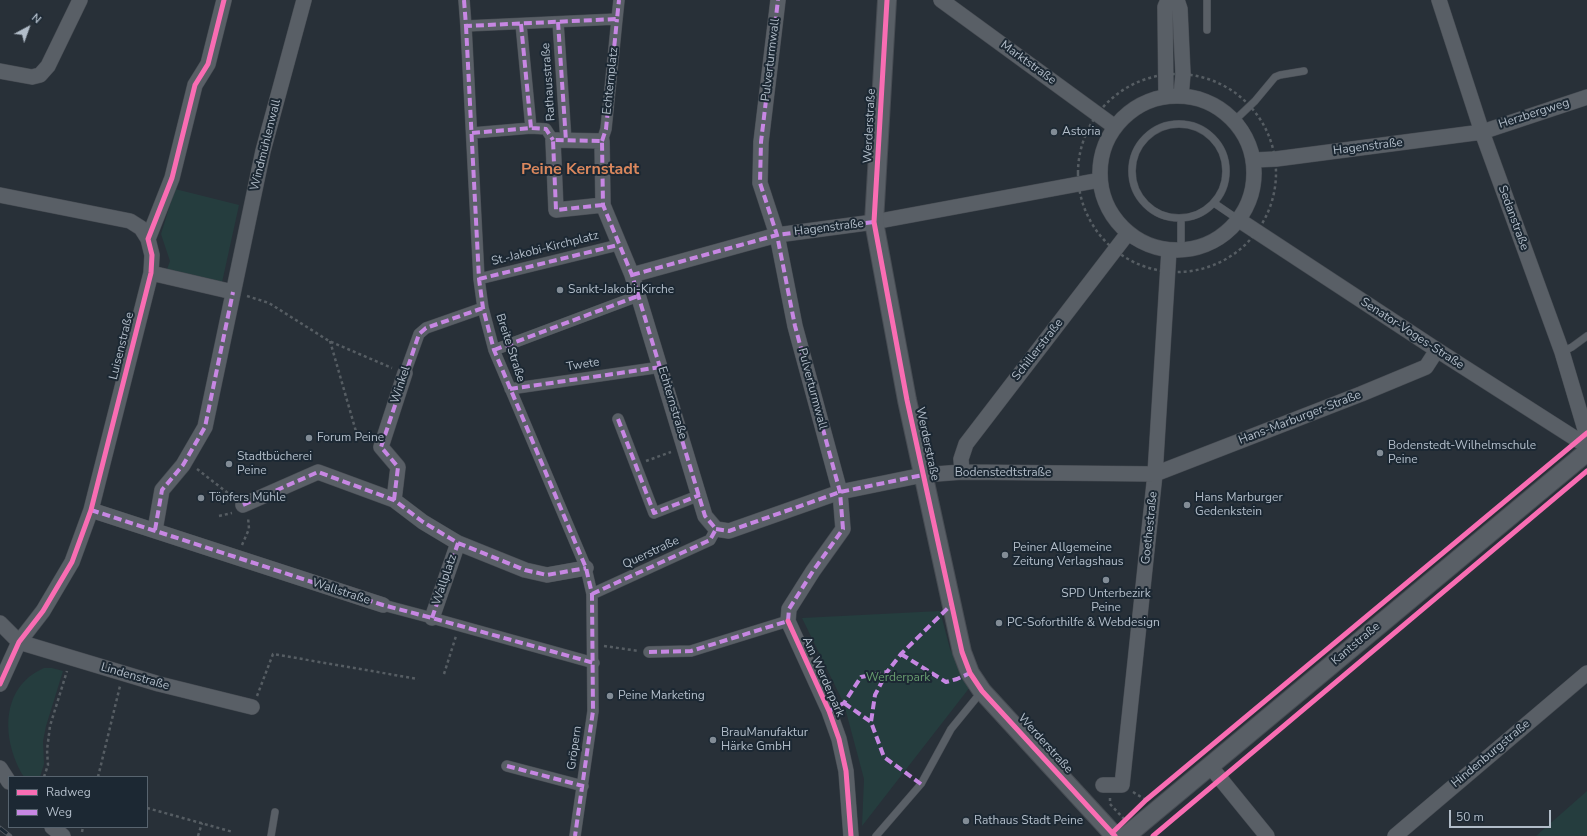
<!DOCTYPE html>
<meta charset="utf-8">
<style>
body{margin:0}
#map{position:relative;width:1587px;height:836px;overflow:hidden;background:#283038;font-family:"Nunito Sans",sans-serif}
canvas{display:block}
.legend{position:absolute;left:8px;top:776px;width:140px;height:52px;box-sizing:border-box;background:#1c2833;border:1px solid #58646f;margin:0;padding:5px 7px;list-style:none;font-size:12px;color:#b2bdc9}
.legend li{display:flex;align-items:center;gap:8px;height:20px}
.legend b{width:20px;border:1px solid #58646f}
.north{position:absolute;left:8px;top:8px;width:40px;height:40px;-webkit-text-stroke:3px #1c2833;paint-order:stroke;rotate:41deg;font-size:11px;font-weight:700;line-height:16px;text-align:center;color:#b2bdc9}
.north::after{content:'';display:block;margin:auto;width:14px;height:18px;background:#b2bdc9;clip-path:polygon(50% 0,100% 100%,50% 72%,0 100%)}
.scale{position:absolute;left:1449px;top:810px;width:102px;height:18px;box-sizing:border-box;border:2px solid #b2bdc9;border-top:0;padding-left:5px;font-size:12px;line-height:14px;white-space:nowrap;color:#b2bdc9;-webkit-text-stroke:3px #1c2833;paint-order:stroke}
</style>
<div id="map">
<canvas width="1587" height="836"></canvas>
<ul class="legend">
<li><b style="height:5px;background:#f96db3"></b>Radweg</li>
<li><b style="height:5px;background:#c787e3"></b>Weg</li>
</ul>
<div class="north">N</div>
<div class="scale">50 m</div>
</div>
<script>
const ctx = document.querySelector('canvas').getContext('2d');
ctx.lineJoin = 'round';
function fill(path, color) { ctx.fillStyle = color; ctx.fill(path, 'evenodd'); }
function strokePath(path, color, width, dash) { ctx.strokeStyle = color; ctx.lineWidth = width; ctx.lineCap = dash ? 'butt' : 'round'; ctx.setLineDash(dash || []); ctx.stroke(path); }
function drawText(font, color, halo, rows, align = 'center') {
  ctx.font = font + ' "Nunito Sans",sans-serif'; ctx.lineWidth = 4; ctx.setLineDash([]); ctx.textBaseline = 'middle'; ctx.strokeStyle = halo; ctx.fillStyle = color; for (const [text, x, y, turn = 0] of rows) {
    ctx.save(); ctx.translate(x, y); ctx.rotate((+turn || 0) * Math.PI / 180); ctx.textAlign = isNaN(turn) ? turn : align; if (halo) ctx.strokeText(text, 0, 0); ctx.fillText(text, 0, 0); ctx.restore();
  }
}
const green = new Path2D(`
 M175 189 239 205 221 287 166 272 170 261 161 234Z
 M940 611 950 649 970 687 862 826 864 779 844 704 802 618Z
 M44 668H52L63 671 46 726 43 741 44 764 40 777H24C1 740 0 687 44 668Z
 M1587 791V836H1536Z`);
const path = new Path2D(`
 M1078 173a99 99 0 1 1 198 0a99 99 0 1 1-198 0Z
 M247 296 269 303 329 341 392 368
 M330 341 357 435 369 441
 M646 461 671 452
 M197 469 233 497
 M219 516 232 513
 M242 545 249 529 248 517
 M604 646 639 651
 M444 674 456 636
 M257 696 273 654 418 679
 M44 777 48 765 47 750 50 726 67 671
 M98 777 120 686
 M1133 792 1146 800
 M1110 798V804L1124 819
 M147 808 233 832
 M82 832 83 827
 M198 836 202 823`);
const service = new Path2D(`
 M1207 0V30
 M1234 121 1255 101 1275 77 1280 75 1304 71
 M1132 171a47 47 0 1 1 94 0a47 47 0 1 1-94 0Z
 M1214 203 1239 220
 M1181 251V219
 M1562 352 1572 347 1587 336
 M271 836 275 812
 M876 836 921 784 951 729 982 691`);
const pedestrian = new Path2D(`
 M464 0 466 26 617 19 619 0
 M558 22 566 141
 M521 24 531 128
 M466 26 479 279 483 308 494 350 586 568 592 594 593 711 575 836
 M472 133 531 128 546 129 553 140
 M602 141 606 129 617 19
 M479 279 618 245
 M494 350 638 296
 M405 373 419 334 426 328 483 308
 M510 389 661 367
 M618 419 654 513 700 495
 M592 594 710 540 716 529
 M383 605 432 618 594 663
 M649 652 691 651 788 621
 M507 766 583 786`);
const minor = new Path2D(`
 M778 0 761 142 760 183 777 235 795 326 840 492 843 529 813 571 789 609 788 621 829 711 839 739 846 771 851 836
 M941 0 1115 127
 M1177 0 1180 9 1183 74 1181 96
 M1439 0 1482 132 1562 352 1587 436
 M0 71 32 77 40 75 48 66 80 0
 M1100 173a77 77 0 1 1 154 0a77 77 0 1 1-154 0Z
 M1166 96 1165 7 1168 0
 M1254 160 1276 159 1482 132 1587 97
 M0 195 130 221 141 228 148 239
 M603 205 556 210 553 140 602 141 603 205 632 275 705 516 716 529 729 531 840 492 923 475 962 472 1155 474 1361 394 1426 367 1437 350
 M1239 220 1437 350 1587 446
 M151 273 233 292
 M632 275 777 235 874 222 1100 180
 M962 472 961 459 966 444 1128 233
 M394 500 398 467 381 447 405 373
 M243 505 318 472 394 500 423 522 458 543 525 570 547 575 586 568
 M91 510 383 605
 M155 530 162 490 183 465 205 427 263 151 304 0
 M432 618 458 543
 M0 623 19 642 159 684 252 707
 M0 684 19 642 43 611 72 562 91 510 151 273 152 255 148 239 172 178 195 85 208 64 224 0
 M1210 766 1267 836
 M0 768 9 782
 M1103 785H1122L1155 474 1169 250
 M52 827 63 836
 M1395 836 1587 673`);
const tertiary = new Path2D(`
 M887 0 874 222 907 400 962 652 970 673 982 691 1115 836
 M1126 836 1587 452`);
const rail = new Path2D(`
 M0 828 10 836`);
const quiet = new Path2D(`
 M464 0 466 26 617 19 619 0
 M558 22 566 141
 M521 24 531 128
 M466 26 479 279 483 308 494 350 586 568 592 594 593 711 575 836
 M472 133 531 128 546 129 553 140
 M602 141 606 129 617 19
 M603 205 556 210 553 140 602 141 603 205 632 275 705 516 716 529
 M632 275 777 235 874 222
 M479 279 618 245
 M494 350 638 296
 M510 389 661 367
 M618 419 654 513 700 495
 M394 500 398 467 381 447 419 334 426 328 483 308
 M243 505 318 472 394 500 423 522 458 543 525 570 547 575 586 568
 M91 510 383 605 432 618 594 663
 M716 529 729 531 840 492 923 475
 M155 530 162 490 183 465 205 427 233 292
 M592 594 710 540 716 529
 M432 618 458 543
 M649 652 691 651 788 621 789 609 813 571 843 529 840 492 795 326 777 235 760 183 761 142 778 0
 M901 654 946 682 957 679 970 673
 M844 703 871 722
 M829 711 844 703 861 677 887 672
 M507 766 583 786
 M921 784 884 757 871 722 875 695 887 672 901 654 951 605`);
const cycleway = new Path2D(`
 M887 0 874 222 907 400 962 652 970 673 982 691 1115 836
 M788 621 829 711 839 739 846 771 851 836
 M0 684 19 642 43 611 72 562 91 510 151 273 152 255 148 239 172 178 195 85 208 64 224 0
 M1112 833 1146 800 1587 433
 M1153 836 1587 471`);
const markers = [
 [1054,132,4,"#828c96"],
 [560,290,4,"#828c96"],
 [309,438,4,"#828c96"],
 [1380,453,4,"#828c96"],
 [229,464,4,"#828c96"],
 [201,498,4,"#828c96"],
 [1187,505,4,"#828c96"],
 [1005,555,4,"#828c96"],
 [1106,580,4,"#828c96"],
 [999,623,4,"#828c96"],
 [610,696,4,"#828c96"],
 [713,740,4,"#828c96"],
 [966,821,4,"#828c96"]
];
const streetNames = [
 ["Pulverturmwall",771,60,-83],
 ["Marktstraße",1028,63,36],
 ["Echternplatz",611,81,-84],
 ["Rathausstraße",549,82,-94],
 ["Herzbergweg",1534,114,-18],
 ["Werderstraße",870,126,-87],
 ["Windmühlenwall",266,145,-76],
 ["Hagenstraße",1368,147,-7],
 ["Sedanstraße",1513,218,70],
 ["Hagenstraße",829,228,-7],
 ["St.-Jakobi-Kirchplatz",545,249,-14],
 ["Senator-Voges-Straße",1412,334,33],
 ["Luisenstraße",122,346,-76],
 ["Breite Straße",510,348,72],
 ["Schillerstraße",1038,350,-52],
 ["Twete",583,365,-9],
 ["Winkel",401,385,-72],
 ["Pulverturmwall",812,389,75],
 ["Echternstraße",672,403,73],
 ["Hans-Marburger-Straße",1300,418,-21],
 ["Werderstraße",927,444,78],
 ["Bodenstedtstraße",1003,473],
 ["Goethestraße",1150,528,-84],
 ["Querstraße",651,553,-25],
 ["Wallplatz",445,580,-71],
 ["Wallstraße",341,592,18],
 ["Kantstraße",1356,644,-40],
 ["Lindenstraße",135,677,16],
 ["Am Werderpark",823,677,66],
 ["Werderstraße",1045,744,48],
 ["Gröpern",575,748,-82],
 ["Hindenburgstraße",1491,754,-40]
];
const poiNames = [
 ["Astoria",1062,132],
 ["Sankt-Jakobi-Kirche",568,290],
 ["Forum Peine",317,438],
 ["Bodenstedt-Wilhelmschule",1388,446],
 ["Peine",1388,460],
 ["Stadtbücherei",237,457],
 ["Peine",237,471],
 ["Töpfers Mühle",209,498],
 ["Hans Marburger",1195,498],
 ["Gedenkstein",1195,512],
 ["Peiner Allgemeine",1013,548],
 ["Zeitung Verlagshaus",1013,562],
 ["SPD Unterbezirk",1106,594,"center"],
 ["Peine",1106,608,"center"],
 ["PC-Soforthilfe & Webdesign",1007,623],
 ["Peine Marketing",618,696],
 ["BrauManufaktur",721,733],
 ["Härke GmbH",721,747],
 ["Rathaus Stadt Peine",974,821]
];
const parkNames = [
 ["Werderpark",898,678]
];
const districtNames = [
 ["Peine Kernstadt",580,170]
];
fill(green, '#253d3e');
strokePath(service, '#474c53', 8);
strokePath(pedestrian, '#474c53', 12);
strokePath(minor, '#474c53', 16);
strokePath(tertiary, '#474c53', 20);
strokePath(path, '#565d63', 2.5, [3, 3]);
strokePath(service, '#595f66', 7);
strokePath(pedestrian, '#595f66', 11);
strokePath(minor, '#595f66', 15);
strokePath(tertiary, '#595f66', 18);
strokePath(rail, '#575d64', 4.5);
strokePath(rail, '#1c2833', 3, [9]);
strokePath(quiet, '#c787e3', 4, [8, 4]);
strokePath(cycleway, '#f96db3', 5);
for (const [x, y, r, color] of markers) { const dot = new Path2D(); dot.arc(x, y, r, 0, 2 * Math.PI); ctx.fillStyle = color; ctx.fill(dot); strokePath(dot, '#1c2833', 1.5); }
drawText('12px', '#b2bdc9', '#1c2833', streetNames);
drawText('12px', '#b2bdc9', '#1c2833', poiNames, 'left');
drawText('12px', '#689c6f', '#1c2833', parkNames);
drawText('bold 16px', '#da875d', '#1c2833', districtNames);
</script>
